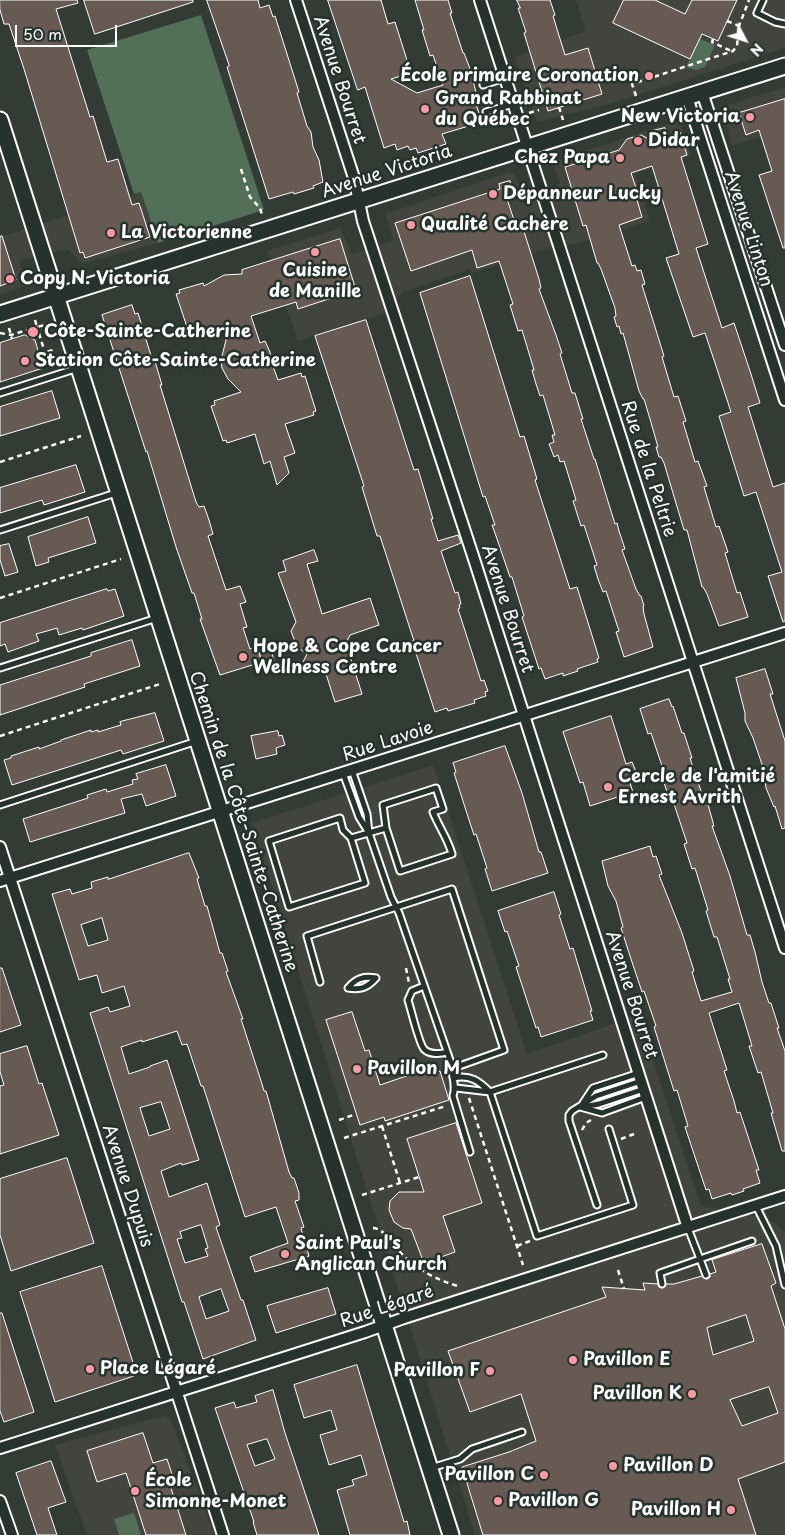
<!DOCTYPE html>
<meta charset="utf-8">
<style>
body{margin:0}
#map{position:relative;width:785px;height:1535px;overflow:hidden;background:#333b35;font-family:"Playpen Sans",sans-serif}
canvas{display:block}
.north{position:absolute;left:720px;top:15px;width:50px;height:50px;-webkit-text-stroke:4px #26332d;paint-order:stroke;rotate:130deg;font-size:14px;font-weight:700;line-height:20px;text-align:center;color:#fff}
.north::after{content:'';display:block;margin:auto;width:18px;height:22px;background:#fff;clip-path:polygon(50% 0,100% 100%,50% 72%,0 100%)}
.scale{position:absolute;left:15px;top:25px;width:102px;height:22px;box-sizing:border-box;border:2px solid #fff;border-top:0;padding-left:6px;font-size:15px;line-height:18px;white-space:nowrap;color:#fff;-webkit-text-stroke:4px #26332d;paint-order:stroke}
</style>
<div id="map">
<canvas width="785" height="1535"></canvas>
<div class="north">N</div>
<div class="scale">50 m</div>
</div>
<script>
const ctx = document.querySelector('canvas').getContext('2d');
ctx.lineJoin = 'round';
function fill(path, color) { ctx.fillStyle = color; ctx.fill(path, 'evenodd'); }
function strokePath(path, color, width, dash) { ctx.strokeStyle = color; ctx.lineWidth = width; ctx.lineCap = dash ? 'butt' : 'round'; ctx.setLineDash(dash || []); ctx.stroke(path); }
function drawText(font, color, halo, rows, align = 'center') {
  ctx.font = font + ' "Playpen Sans",sans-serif'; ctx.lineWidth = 5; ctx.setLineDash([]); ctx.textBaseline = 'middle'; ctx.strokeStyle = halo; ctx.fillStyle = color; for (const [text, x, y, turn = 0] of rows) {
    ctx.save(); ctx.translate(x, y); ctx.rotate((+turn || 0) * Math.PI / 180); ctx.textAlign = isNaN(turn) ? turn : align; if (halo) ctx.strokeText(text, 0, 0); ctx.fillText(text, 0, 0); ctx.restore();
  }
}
const built = new Path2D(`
 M576 0H785V48L609 104 537 122 515 57 586 31Z
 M785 87V129L732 146 723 112 728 105Z
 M679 120 691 156 635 174 650 221 575 244 541 250 471 274 470 269 403 292 385 313 298 341 267 251 340 228 352 254 394 241 385 214 510 172 515 174 525 201 560 184 553 162Z
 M141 192 158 243 82 264 68 249 20 260 25 286 0 295V237Z
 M433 765 527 1054 638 1015 701 1206 768 1218 785 1231V1535H475L252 823Z
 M163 1416 170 1418 215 1535H87L55 1445Z`);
const green = new Path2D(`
 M201 15 264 210 158 243 141 192 134 194 87 50Z
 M700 39 715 45 705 67 696 70 686 67Z
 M134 1513 141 1535H119L114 1519Z`);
const building = new Path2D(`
 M0 0H77L78 3 56 9 90 117 93 116 107 162 118 159 132 205 139 203 150 237 85 258 83 252 80 253 24 69 9 24H4L0 10Z
 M84 0H193V2L95 34Z
 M207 0H258L260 8 269 5 273 17 275 16 299 92 297 93 307 126 311 132 313 147 319 160 323 182 313 186 314 188 294 194 293 192 269 199 227 67 229 66Z
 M328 0H381L388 24 395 22 411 73 391 79 417 93 443 85 433 55 430 56 422 30H424L415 0H448L452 13H450L463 53H464L469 66 479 103 476 104 482 122 442 134 446 144 418 153 416 148 410 150 408 146 397 150 395 144 384 148 365 87 358 90Z
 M517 0H550L555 15 553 16 565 55 588 48 602 94 548 111 524 33 526 32 518 8H520Z
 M624 0H655L685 14 692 0H737L718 41 702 34 690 59 613 23Z
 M785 99V248H783L759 175 772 171 759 130 746 135 739 113Z
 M665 128 667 136 680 132 687 155 681 157 708 244 696 248 722 328 734 323 750 371 760 403 748 407 773 487 785 483V621L783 622 768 576 782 572 768 529 756 492 744 496 719 416 731 412 716 366 705 333 693 337 666 258 679 254 652 166 631 173 639 197H637L638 200H637L642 217 619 225 632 266 635 265 637 271 641 270 645 284 642 285 664 356 662 357 674 397 678 396 686 421 683 422 695 462 698 461 707 486 704 487 716 527 719 526 728 552 725 553 737 593 740 592 748 617 719 626 707 594 703 587H702L687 530H684L664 463 661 457H659L656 447H658L650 419 644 399H643L639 391 623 333 621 334 619 326 617 327 614 317 616 316 615 308 601 269 598 263H597L586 225 583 226 565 167 619 150 627 139 641 135 649 139 652 131Z
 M510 181 514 196 507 199 515 223 521 222 539 279 541 288 539 289 556 335 562 353 560 354 572 393H575L583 419H581L594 459H595L615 524 617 523 619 531 625 549 622 550 636 589 640 596H641L644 606H643L644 614 653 647 624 657 616 632 619 631 606 591 603 592 598 579 594 566 597 565 584 525 581 526 573 501 576 500 564 461 560 462 558 455 554 457 549 444 554 442 552 435H555L543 395 540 396 536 384 532 370H534L522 330 518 331 510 305 513 304 499 261 477 268 472 250 411 271 395 223 500 189 499 184Z
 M2 236 16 280 0 286V237Z
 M340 239 356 290 298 309 296 302 251 316 260 343 265 341 270 352 271 361 278 380 301 373 302 377 305 376 316 411 313 412 314 415 285 424 295 453 284 457 289 473 277 485 270 461 264 464 255 434 227 443 226 440 223 441 211 406 215 405 214 401 241 392 228 379 222 368 221 360 226 340 222 326 193 335 192 331 189 333 176 294 180 293 179 290 203 283 204 286 224 275 242 274V270Z
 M470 276 520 437 524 436 537 479 535 480 570 589 577 587 599 658 597 659 598 662 577 669 578 671 563 676V673L545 679 541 668 539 669 522 617 524 616 512 577H510L496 536 492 525H495L485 496 483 497 420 293Z
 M132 305 135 314 138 313 152 359 154 358 162 385H160L196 502 199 507 204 506 209 520 213 534 208 536 226 590 240 586 246 602 240 604 247 627 243 628 250 649 257 647 262 662 220 675 200 619H202L194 593H192L176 547 147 451 146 452 102 315Z
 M366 320 414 470 418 469 433 519H431L438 541 458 535 461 543 441 551 455 593 458 592 461 604 459 605 460 608 458 609 476 665 481 681 484 680 488 691 485 692 486 696 474 700 475 703 448 711 447 708 435 712 433 706 412 641H414L380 536H377L362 487 364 486 315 336Z
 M25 335 35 340 43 368 0 382V343Z
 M52 391 60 418 0 436V407Z
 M76 465 85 492 44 505 42 500 0 513V488Z
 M88 517 96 543 48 558 49 562 36 566 28 537Z
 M9 544 18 572 5 576 0 560V546Z
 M314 550 318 561 307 564 322 614 370 598 379 625 350 635 346 643 362 694 335 702 326 674 303 662 307 654 297 647 291 631 296 622 278 573 286 571 283 561Z
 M107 589 108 591 115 589 124 616 83 630 82 628 59 635 57 628 47 631 36 634 39 641 8 652 5 644 0 646V623Z
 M132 640 140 666 84 684 85 687 0 715V685L91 656V653Z
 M271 649 274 661 263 664 259 653Z
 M765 669 773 694H770L785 741V828L782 829 775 806 774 807 766 788 765 780 767 779 753 738 745 721V713L736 678Z
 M669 699 672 707 673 706 682 733H684L692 758H690L704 800 707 801 714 826H712L730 876 747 935H750L755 952 762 982 769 1003H771L779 1028H777L785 1051V1151H782L771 1113H773L761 1072 758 1073 749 1046H752L739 1003 709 1013 727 1070 724 1071 734 1101 737 1113 740 1112 759 1170H756L760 1183 743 1189 744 1191 732 1195 731 1193 712 1199 709 1189 706 1190 685 1127 688 1126 677 1090 674 1091 654 1027 656 1026 644 991 642 992 631 959 621 928 623 927 616 901 608 886 602 861 650 846 653 857 656 856 662 874 659 875 682 933 694 971 692 972 701 1001 732 992 728 979H730L717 937H714L706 911 708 910 695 868 692 869 684 844 687 843 673 801 670 802 662 776 665 775 651 733 648 734 640 709Z
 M155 713 164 741 123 754 121 750 12 785 4 760 11 758V756L39 747V749L61 741V740L91 730V732L98 730V732L121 725 120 722Z
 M611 716 626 764 632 762 637 774 628 777 633 792 590 806 583 782 580 783 563 732Z
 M278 731 279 736 282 735 285 745 276 748 277 754 256 759 251 736Z
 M505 746 522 793 539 852H541L548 873 492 891 485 869 487 868 476 834 474 835 470 823 454 773 456 772 453 763Z
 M166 765 176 796 146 806 142 794 121 799 125 813 30 842 23 819 88 798 87 795 106 789 107 792 133 784 132 780 138 779 136 774Z
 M189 853 199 878 197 879 205 906H207L220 953H222L228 971 226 972 243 1019H241L262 1084 264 1091H266L289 1172 292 1178H294L299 1193V1200L295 1201 304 1227 301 1228 309 1256 255 1272 250 1257 288 1243 276 1207 245 1217 203 1086H201L187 1044 182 1045 177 1031 142 1042V1040L121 1047 129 1074 150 1067V1066L167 1060 199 1160 182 1165 181 1163 161 1171 169 1197 207 1183 220 1225 216 1227 241 1300H243L256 1340 203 1359 184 1302H182L90 1013 108 1007 110 1012 130 1006 124 986 102 993 97 975 79 980 52 894 70 889 72 894 92 888 91 882 108 877V879ZM102 918 108 940 88 946 81 925ZM161 1102 170 1129 149 1136 140 1108ZM201 1225 208 1248 205 1249 208 1256 185 1263 177 1239 182 1238 180 1232ZM221 1289 229 1311 206 1319 199 1297Z
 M554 892 561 914 559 915 570 949 573 948 592 1011H590L593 1020 541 1037 538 1027 536 1028 516 967 519 966 507 931 505 932 498 911Z
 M0 968H2L21 1025 0 1032Z
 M352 1012 365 1051 369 1050 380 1085 421 1071 431 1069 432 1074 440 1071 449 1100 385 1121 384 1117 360 1125 326 1020Z
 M27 1046 39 1084 42 1083 59 1135 0 1154V1086L4 1085 0 1072V1054Z
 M456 1123 482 1203 443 1216 455 1252 424 1263 411 1229 403 1228 394 1222 389 1210 390 1201 399 1192H424L407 1139Z
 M67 1158 94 1243 11 1271 0 1235V1179Z
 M762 1244 776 1283 771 1286 785 1329V1462L738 1479 756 1535H483L462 1467 509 1452 536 1441 521 1394 470 1412 448 1351 606 1297 602 1287 645 1290 643 1283 658 1284 659 1287 662 1288 666 1284H674L702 1276 707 1279 710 1277V1274L716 1272 712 1260ZM746 1315 754 1341 713 1355 707 1328ZM769 1387 778 1413 742 1426 730 1400Z
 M102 1266 137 1375 55 1402 20 1292Z
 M328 1288 336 1314 276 1333 267 1306Z
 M0 1313H2L34 1412 4 1422 0 1411Z
 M357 1365 404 1522 407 1521 410 1535H350L337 1490 354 1485 352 1480 367 1475 361 1455 329 1465 320 1435 337 1430 331 1410 304 1418 294 1385Z
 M273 1390 285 1433 319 1535H257L253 1522H254L215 1408 234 1402 236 1408 257 1402 255 1396ZM267 1439 275 1459 255 1466 247 1445Z
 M143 1433 153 1463 167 1459 174 1480 169 1482 186 1535H146L126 1473 97 1482 87 1451Z
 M51 1461 66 1502 48 1508 57 1535H37L16 1473Z`);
const path = new Path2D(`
 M727 21 739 26
 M713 39 712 42 731 51
 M636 96 632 84 733 51 737 46 739 26 749 0
 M559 107 563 120
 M529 113 539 110
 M241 169 250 197 260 208 262 215
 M35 320 37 327 45 325
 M9 328 12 339
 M0 333 11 335 37 327 45 353 58 364
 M39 354 53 350
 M0 462 81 436
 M0 598 121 559
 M0 736 160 684
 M406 968 409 983
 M469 1098 523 1265
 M339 1120 356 1114
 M382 1126 400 1183
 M582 1130 586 1123 591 1120
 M344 1138 446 1106
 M621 1139 634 1134
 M362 1195 419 1177
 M373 1228C384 1228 394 1246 401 1253 417 1270 437 1280 458 1286
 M517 1246 530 1241
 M618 1270 624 1289`);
const lane = new Path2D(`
 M763 0 757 13 775 22 785 24
 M483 85 505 78
 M486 112 513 104
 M0 393 78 368
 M0 530 116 493
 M0 668 157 618
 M343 773 359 817 369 833 367 814 352 770
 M436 788 443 809 433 812C439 827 448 839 452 854L400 871 386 828 383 805Z
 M0 805 197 741
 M340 818 343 830 351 838 365 883 289 907 269 841Z
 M369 833 391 897 399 913 451 1063C451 1076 457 1083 453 1096L470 1152
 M351 838 386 828
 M320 982 307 936 452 889 504 1050 451 1069
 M424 986 412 991 408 1000C411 1009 419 1044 424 1049 429 1055 441 1054 447 1052
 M348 988C361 990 367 988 376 978
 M348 988C356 978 364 976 376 978
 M603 1055 490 1092 537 1236 633 1205 609 1129
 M453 1078C470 1074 479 1081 490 1092
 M456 1088 490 1092
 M583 1103 593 1088 639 1073
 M580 1107 602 1113 646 1097
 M583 1107 599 1104 644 1089
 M597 1205 569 1121V1115L572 1111 596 1096 641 1081
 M756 1206 776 1246 785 1285
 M688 1228 700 1259 752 1241
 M662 1284 660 1273 700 1259 706 1275
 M431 1468 460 1459 472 1449 522 1432`);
const street = new Path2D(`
 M296 0 354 178 363 221 474 559 688 1228
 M480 0 785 948
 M702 92 785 345
 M687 97 785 400
 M0 847 223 1535
 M0 881 785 633
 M0 1448 365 1332 404 1318 785 1196
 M0 1501 12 1535`);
const secondary = new Path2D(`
 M0 120 451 1535
 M0 314 785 66`);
const markers = [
 [649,76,5,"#ff9aa2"],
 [425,109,5,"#ff9aa2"],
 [750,117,5,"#ff9aa2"],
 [638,141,5,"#ff9aa2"],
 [620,158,5,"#ff9aa2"],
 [493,194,5,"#ff9aa2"],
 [411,225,5,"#ff9aa2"],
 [111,233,5,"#ff9aa2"],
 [315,252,5,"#ff9aa2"],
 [10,279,5,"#ff9aa2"],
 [33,332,6,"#ff9aa2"],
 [25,361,5,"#ff9aa2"],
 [243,657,5,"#ff9aa2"],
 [608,787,5,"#ff9aa2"],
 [357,1069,5,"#ff9aa2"],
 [285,1254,5,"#ff9aa2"],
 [573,1360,5,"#ff9aa2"],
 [90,1369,5,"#ff9aa2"],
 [490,1371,5,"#ff9aa2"],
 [692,1394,5,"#ff9aa2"],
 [613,1466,5,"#ff9aa2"],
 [544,1475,5,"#ff9aa2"],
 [135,1491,5,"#ff9aa2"],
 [498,1501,5,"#ff9aa2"],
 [731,1510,5,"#ff9aa2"]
];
const poiNames = [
 ["École primaire Coronation",639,76,"right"],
 ["Grand Rabbinat",435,99],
 ["du Québec",435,120],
 ["New Victoria",740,117,"right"],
 ["Didar",648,141],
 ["Chez Papa",610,158,"right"],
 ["Dépanneur Lucky",503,194],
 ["Qualité Cachère",421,225],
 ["La Victorienne",121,233],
 ["Cuisine",315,271,"center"],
 ["de Manille",315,292,"center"],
 ["Copy N. Victoria",20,279],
 ["Côte-Sainte-Catherine",44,332],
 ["Station Côte-Sainte-Catherine",35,361],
 ["Hope & Cope Cancer",253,647],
 ["Wellness Centre",253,668],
 ["Cercle de l'amitié",618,777],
 ["Ernest Avrith",618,798],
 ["Pavillon M",367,1069],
 ["Saint Paul's",295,1244],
 ["Anglican Church",295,1265],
 ["Pavillon E",583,1360],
 ["Place Légaré",100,1369],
 ["Pavillon F",480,1371,"right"],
 ["Pavillon K",682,1394,"right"],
 ["Pavillon D",623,1466],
 ["Pavillon C",534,1475,"right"],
 ["École",145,1481],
 ["Simonne-Monet",145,1502],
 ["Pavillon G",508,1501],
 ["Pavillon H",721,1510,"right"]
];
const streetNames = [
 ["Avenue Bourret",339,80,72],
 ["Avenue Victoria",387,172,-18],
 ["Avenue Linton",748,229,72],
 ["Rue de la Peltrie",648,469,72],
 ["Avenue Bourret",507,609,72],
 ["Rue Lavoie",388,742,-18],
 ["Chemin de la Côte-Sainte-Catherine",243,822,72],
 ["Avenue Bourret",631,995,72],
 ["Avenue Dupuis",127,1186,72],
 ["Rue Légaré",387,1307,-19]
];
fill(built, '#42443e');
fill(green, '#527058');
fill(building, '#665a53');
strokePath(building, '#fff', 1);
strokePath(lane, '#fff', 9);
strokePath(street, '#fff', 14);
strokePath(secondary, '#fff', 19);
strokePath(path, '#fff', 2.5, [5, 4]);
strokePath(lane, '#26332d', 5);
strokePath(street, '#26332d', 10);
strokePath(secondary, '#26332d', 15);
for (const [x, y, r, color] of markers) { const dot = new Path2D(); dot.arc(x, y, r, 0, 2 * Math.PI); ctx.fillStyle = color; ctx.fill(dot); strokePath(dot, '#26332d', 2); }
drawText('bold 18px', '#fff', '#26332d', poiNames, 'left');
drawText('18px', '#fff', '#26332d', streetNames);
</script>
